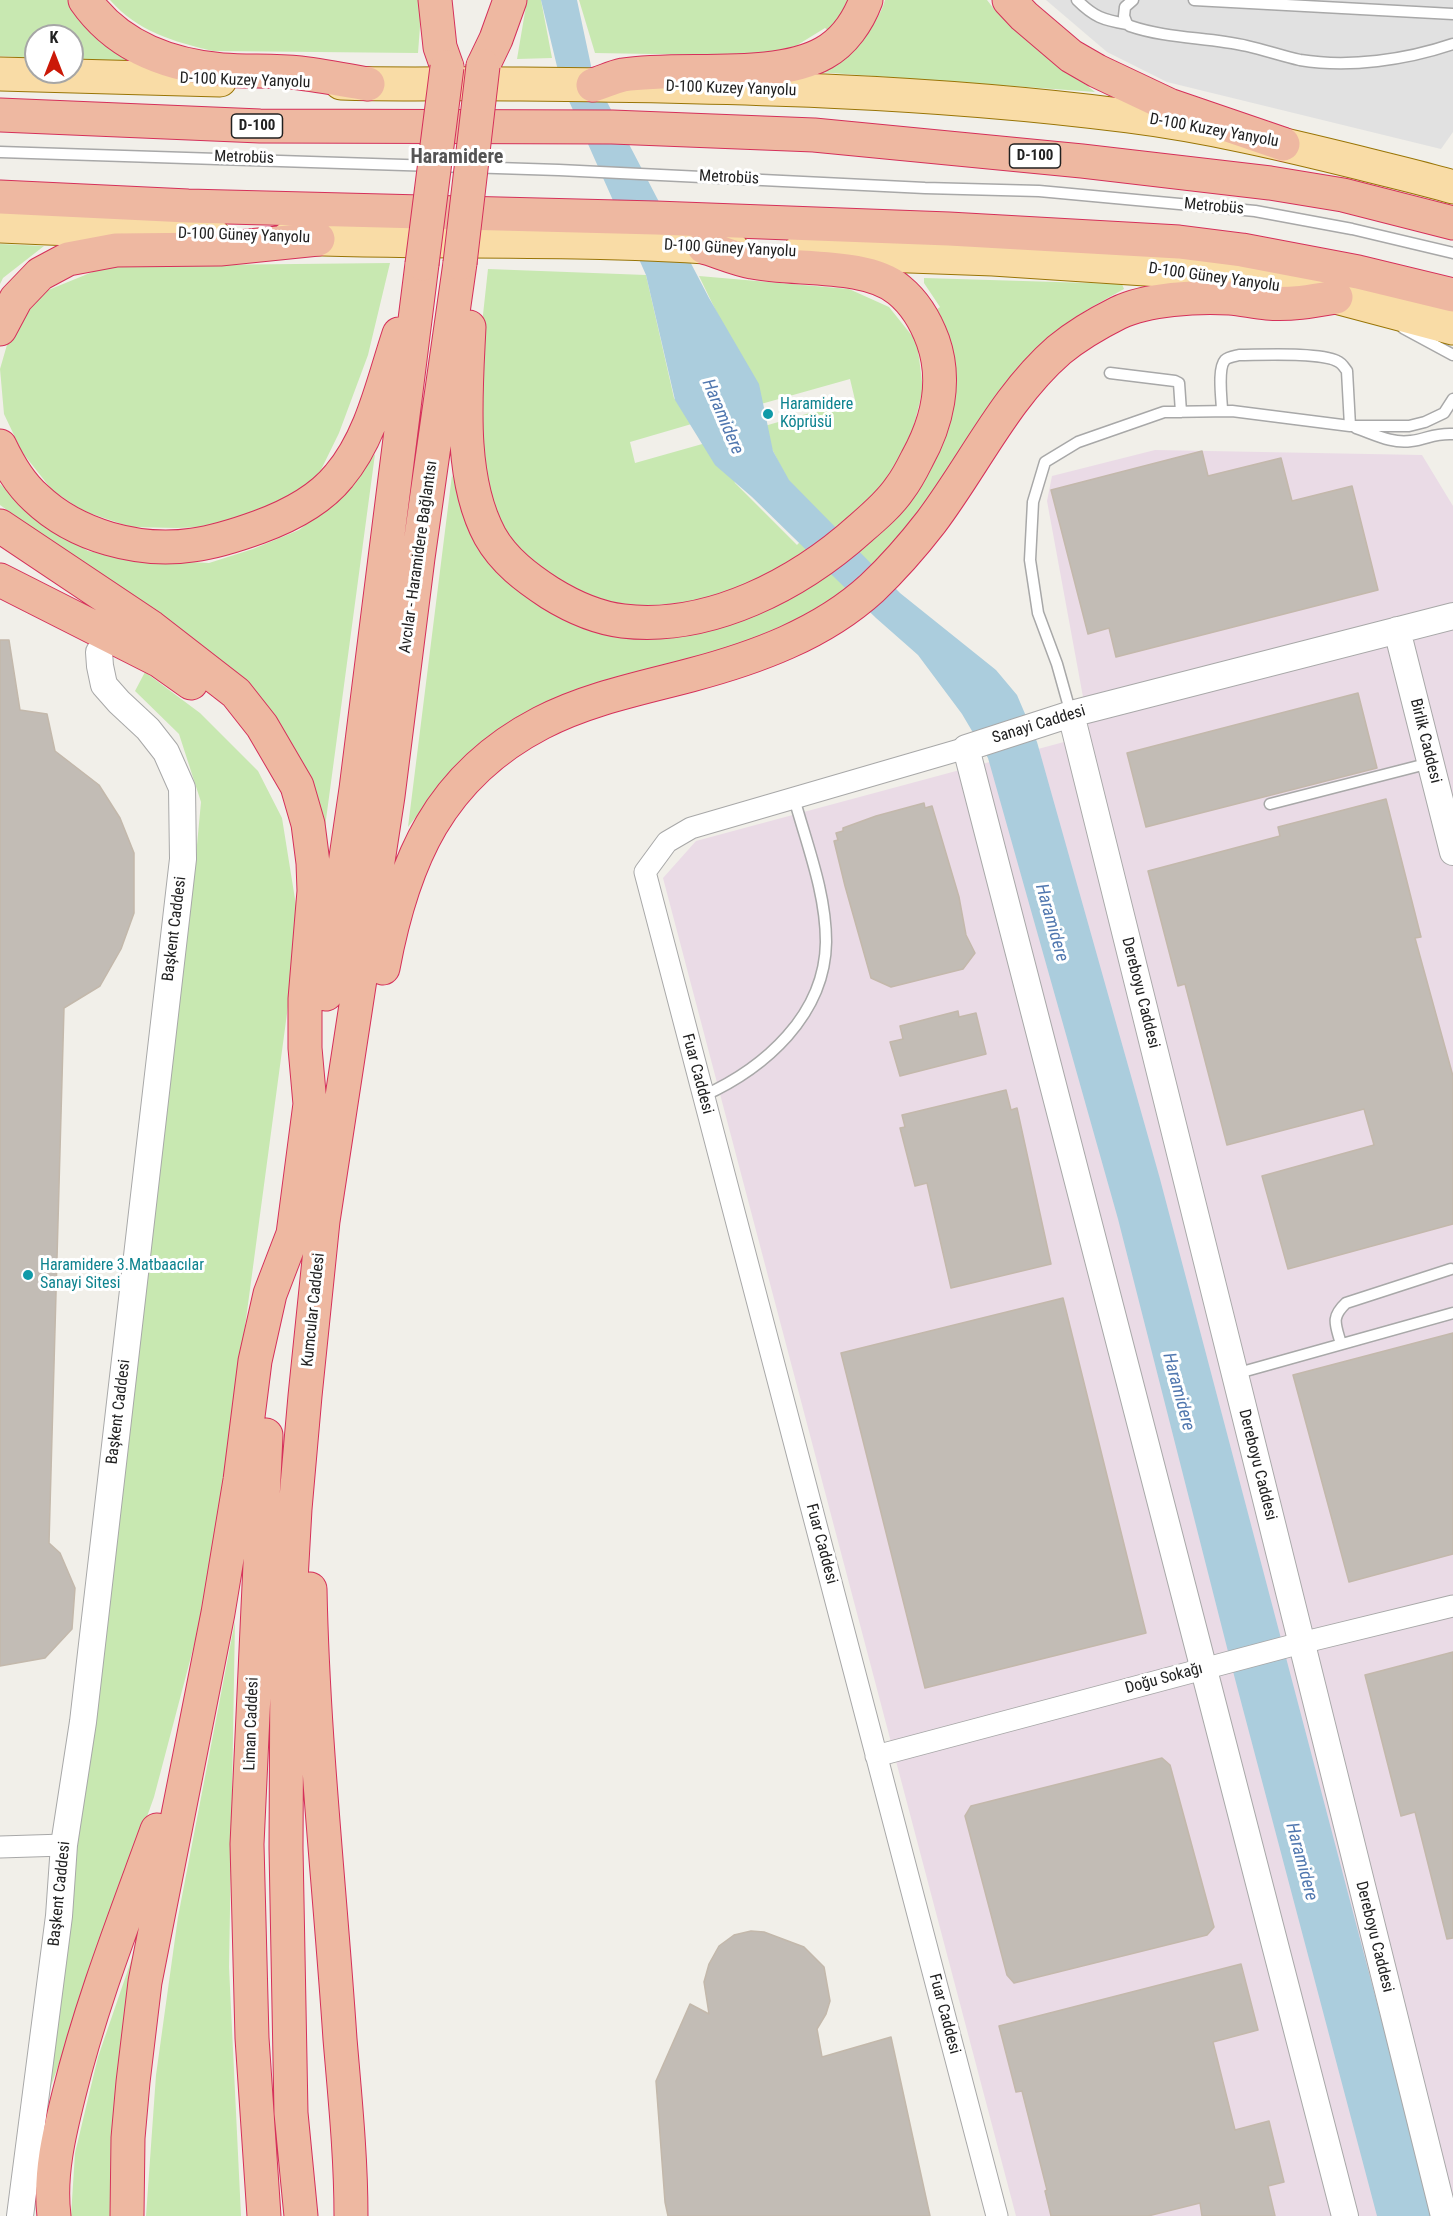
<!DOCTYPE html>
<meta charset="utf-8">
<style>
body{margin:0}
#map{position:relative;width:1453px;height:2216px;overflow:hidden;background:#f1efe9;font-family:"Roboto Condensed",sans-serif}
canvas{display:block}
.north{position:absolute;left:24px;top:24px;width:60px;height:60px;box-sizing:border-box;background:#fff;border:2px solid #a6a6a6;border-radius:50%;rotate:0deg;font-size:16px;font-weight:700;line-height:24px;text-align:center;color:#212121}
.north::after{content:'';display:block;margin:auto;width:21px;height:27px;background:#cb1908;clip-path:polygon(50% 0,100% 100%,50% 72%,0 100%)}
</style>
<div id="map">
<canvas width="1453" height="2216"></canvas>
<div class="north">K</div>
</div>
<script>
const ctx = document.querySelector('canvas').getContext('2d');
ctx.lineJoin = 'round';
function fill(path, color) { ctx.fillStyle = color; ctx.fill(path, 'evenodd'); }
function strokePath(path, color, width, dash) { ctx.strokeStyle = color; ctx.lineWidth = width; ctx.lineCap = dash ? 'butt' : 'round'; ctx.setLineDash(dash || []); ctx.stroke(path); }
function drawText(font, color, halo, rows, align = 'center') {
  ctx.font = font + ' "Roboto Condensed",sans-serif'; ctx.lineWidth = 6; ctx.setLineDash([]); ctx.textBaseline = 'middle'; ctx.strokeStyle = halo; ctx.fillStyle = color; for (const [text, x, y, turn = 0] of rows) {
    ctx.save(); ctx.translate(x, y); ctx.rotate((+turn || 0) * Math.PI / 180); ctx.textAlign = isNaN(turn) ? turn : align; if (halo) ctx.strokeText(text, 0, 0); ctx.fillText(text, 0, 0); ctx.restore();
  }
}
const industrial = new Path2D(`
 M1155 450 1422 455 1453 506V2216H1016L663 878 696 841 1090 735 1047 501 1052 476Z`);
const grass = new Path2D(`
 M0 0H69L139 62 72 59V36H36V58L0 56Z
 M110 0H422L418 53 213 51C174 42 137 31 110 0Z
 M527 0H541L552 58 517 59Z
 M579 0H852L829 31 825 28 786 52 766 56 595 53Z
 M885 0H987L994 9 1095 92 818 72C844 52 876 33 885 0Z
 M0 244 44 246 3 278 0 284Z
 M390 263 368 355 339 433 318 476 283 501 228 526 177 528 131 527 83 511 52 490 22 452 4 414 0 369 11 331 46 291 107 266Z
 M488 269 646 275 674 398 695 423 630 442 635 463 720 439 735 483 797 545 821 520 788 481 761 427 855 400 850 379 761 404 699 276 849 289 889 307 917 342 923 389 913 429 889 479 853 519 774 576 697 601 629 608 577 595 536 572 509 541 483 479 481 333Z
 M924 278 1122 284 1124 289 1088 309 1048 337 1022 365 912 523 855 584 814 612 735 646 560 696 503 726 455 767 408 827 452 475 474 532 538 603 703 628 927 471 947 432 955 384 954 356 948 334 936 310 940 307 924 283Z
 M375 454 325 827 224 664 0 505V484L48 526 88 551 132 559 209 563 253 549 299 530 332 504Z
 M145 672 200 713 258 771 282 818 299 924 233 1416 202 1615 154 1797 41 2114 70 1906 193 888 201 802 179 734 135 691Z
 M235 1621 229 1967 241 2216H146L156 2075 178 1917Z
 M141 1932 113 2216H71L75 2153 98 2057Z`);
const parking = new Path2D(`
 M1046 0H1453V132L1441 149 1167 82 1107 52Z`);
const water = new Path2D(`
 M541 0H577L593 75 709 298 759 384 773 451 789 480 900 593 996 670 1017 695 1037 742 1160 1179 1433 2216H1377L1235 1679 1118 1219 988 758 962 714 918 655 876 618 752 497 715 465 675 400 646 275 561 83Z`);
const building = new Path2D(`
 M1202 451 1208 476 1281 458 1292 501 1352 486 1378 590 1116 657 1109 628 1088 634 1051 490Z
 M0 640H9L20 710 47 714 55 751 99 785 120 818 134 853V913L121 949 100 986 64 1008 49 1543 60 1553 75 1588 72 1629 45 1658 0 1666Z
 M1358 693 1377 768 1146 827 1127 753Z
 M1386 799 1421 937 1415 938 1453 1076V1224L1288 1269 1262 1176 1374 1145 1364 1109 1227 1145 1185 984 1178 986 1148 871 1280 836 1278 827Z
 M924 803 925 808 932 806 959 897 966 935 975 953 963 969 891 987 871 978 845 886 834 841 838 840 836 833 843 831V828L876 816Z
 M958 1011 959 1017 976 1013 986 1054 900 1076 890 1042 903 1039 900 1026Z
 M1006 1090 1011 1110 1017 1108 1051 1264 951 1288 927 1183 915 1186 900 1128 905 1127 902 1115Z
 M1063 1298 1146 1633 925 1688 841 1353Z
 M1453 1333V1554L1349 1582 1293 1375Z
 M1453 1652V1938L1447 1939 1415 1812 1401 1816 1365 1675Z
 M1162 1758 1170 1765 1214 1927 1207 1935 1014 1983 1007 1975 965 1816 971 1806Z
 M751 1931 764 1932 804 1947 824 1967 830 2001 826 2014 817 2029 822 2057 891 2037 930 2216H668L665 2202 656 2081 690 2004 709 2014 704 1982 709 1964 719 1946 734 1935Z
 M1241 1964 1258 2030 1213 2042 1235 2130 1269 2121 1284 2182 1268 2186 1275 2216H1202L1200 2203 1148 2216H1051L1045 2191 1047 2190 1022 2091 1016 2092 999 2026Z`);
const service = new Path2D(`
 M1077 0C1094 17 1103 20 1127 24
 M1133 0 1125 7 1124 16 1127 24 1130 26C1168 39 1208 37 1247 46 1265 50 1282 56 1300 60 1349 68 1406 60 1453 44
 M1194 0 1453 14
 M0 152 559 170 925 188 1039 191 1255 211 1352 229 1453 253
 M1403 328 1453 355
 M1110 373 1175 381 1179 383 1181 412
 M1222 411C1222 400 1217 369 1225 360 1228 357 1235 356 1239 355 1261 355 1320 352 1337 361 1342 363 1344 367 1347 371L1350 426
 M1356 428C1374 434 1392 444 1411 441 1428 439 1433 433 1453 434
 M1071 714 1057 664 1038 613 1030 560 1033 502 1045 462 1078 442 1164 412 1232 411 1350 426H1409L1425 422 1444 413 1453 399
 M1270 804 1430 763
 M703 1096C765 1068 825 1015 826 942 826 893 807 845 794 798
 M1341 1344C1336 1325 1330 1318 1346 1303L1451 1269
 M1235 1374 1453 1313`);
const minor = new Path2D(`
 M966 748 691 828 667 842 645 872 997 2216
 M876 1756 1301 1643 1453 1606
 M0 1847 64 1845`);
const tertiary = new Path2D(`
 M1397 630 1453 852
 M1071 714 1444 2216
 M20 2216 59 1916 64 1845 83 1722 183 859 182 788 166 752 148 729 119 702 104 685 100 666 99 652 110 636
 M1345 2216 966 748 1071 714 1453 616`);
const primary = new Path2D(`
 M0 74 220 80
 M341 83C401 85 461 83 521 84 723 86 927 90 1128 116 1207 126 1283 144 1360 163 1391 171 1422 178 1453 187
 M0 226 213 235
 M289 238C436 244 585 237 732 249
 M799 252 993 259 1176 271 1245 280 1336 297 1453 328`);
const trunk = new Path2D(`
 M85 0C117 46 168 65 222 70 248 72 274 70 300 73 323 76 345 80 368 84
 M435 0 440 47 447 67
 M1009 0 1024 16 1071 56 1097 71 1169 105 1283 144
 M483 66 496 39 510 0
 M593 85C603 82 613 77 623 75 681 66 775 81 824 53 844 42 858 21 866 0
 M0 115 260 126 612 127 814 135 1082 161 1270 183 1343 195 1453 223
 M0 197 188 206 656 218 949 229 1179 242 1242 250 1358 272 1453 295
 M469 327C466 392 458 477 490 536 504 561 527 578 550 593 571 606 598 618 623 621 710 631 799 584 861 528 875 516 890 503 900 488 907 479 912 469 917 459 937 423 947 381 933 341 926 322 915 303 899 290 866 262 793 271 752 262 736 259 720 252 704 247
 M0 329 16 299 40 274 68 259 116 250 220 249 318 239
 M0 446C9 465 20 484 36 498 76 536 139 553 193 545 216 542 237 535 259 527 289 516 319 501 339 476 372 437 383 382 399 334
 M0 526 151 627 236 693 262 726 297 786 308 824 313 863 314 891 305 999V1048L310 1104 293 1234 270 1294 255 1361 240 1480 218 1613 145 1982 133 2082 128 2138 127 2216
 M0 580 160 661 191 683
 M383 968C403 861 439 776 541 723 587 699 641 688 691 675 755 658 822 634 872 588 892 569 914 544 931 522 974 465 1005 397 1059 350 1076 336 1098 323 1118 313 1147 299 1197 296 1230 298 1242 299 1255 302 1267 303 1291 305 1313 301 1336 297
 M326 994 356 789 422 264
 M310 1589C313 1739 330 1889 340 2039 345 2098 351 2157 351 2216
 M54 2216C49 2175 59 2134 69 2094 91 2004 125 1918 157 1830
 M264 2216 252 2038 247 1844 266 1435
 M301 2216 291 2113 286 1848 287 1651 295 1509 305 1396 323 1221 388 796 418 558 460 263`);
const trunkBridge = new Path2D(`
 M460 263 483 66
 M422 264 447 67`);
const markers = [
 [768,414,6,"#0f9aa8"],
 [28,1275,6,"#0f9aa8"]
];
const shields = [
 [257,126,51],
 [1035,156,51]
];
const shieldNames = [
 ["D-100",257,126],
 ["D-100",1035,156]
];
const streetNames = [
 ["D-100 Kuzey Yanyolu",245,81,2],
 ["D-100 Kuzey Yanyolu",731,89,2],
 ["D-100 Kuzey Yanyolu",1214,131,10],
 ["Metrobüs",244,158,2],
 ["Metrobüs",729,178,3],
 ["Metrobüs",1214,207,5],
 ["D-100 Güney Yanyolu",244,236,2],
 ["D-100 Güney Yanyolu",730,249,3],
 ["D-100 Güney Yanyolu",1214,278,8],
 ["Avcılar - Haramidere Bağlantısı",419,557,-82],
 ["Sanayi Caddesi",1039,725,-17],
 ["Birlik Caddesi",1425,741,76],
 ["Başkent Caddesi",175,929,-83],
 ["Dereboyu Caddesi",1140,993,76],
 ["Fuar Caddesi",697,1074,75],
 ["Kumcular Caddesi",314,1310,-84],
 ["Başkent Caddesi",119,1412,-83],
 ["Dereboyu Caddesi",1257,1465,76],
 ["Fuar Caddesi",821,1544,75],
 ["Doğu Sokağı",1164,1679,-15],
 ["Liman Caddesi",252,1724,-88],
 ["Başkent Caddesi",60,1894,-84],
 ["Dereboyu Caddesi",1374,1937,76],
 ["Fuar Caddesi",944,2014,75]
];
const cultureNames = [
 ["Haramidere",780,405],
 ["Köprüsü",780,423],
 ["Haramidere 3.Matbaacılar",40,1266],
 ["Sanayi Sitesi",40,1284]
];
const waterNames = [
 ["Haramidere",722,417,67],
 ["Haramidere",1051,923,74],
 ["Haramidere",1178,1392,75],
 ["Haramidere",1301,1862,75]
];
const quarterNames = [
 ["Haramidere",457,158]
];
fill(industrial, '#eadbe6');
fill(grass, '#c8e8b1');
fill(parking, '#e1e1e1');
fill(water, '#abcddd');
fill(building, '#c2bcb5');
strokePath(building, '#c3b8ab', 1.5);
strokePath(service, '#a8a8a8', 13);
strokePath(minor, '#a8a8a8', 23);
strokePath(tertiary, '#a8a8a8', 28);
strokePath(primary, '#997506', 35);
strokePath(trunk, '#d5305a', 35);
strokePath(service, '#fff', 10);
strokePath(minor, '#fff', 21);
strokePath(tertiary, '#fff', 26);
strokePath(primary, '#f9dca6', 33);
strokePath(trunk, '#eeb8a1', 33);
strokePath(trunkBridge, '#d5305a', 35, []);
strokePath(trunkBridge, '#eeb8a1', 33);
for (const [x, y, r, color] of markers) { const dot = new Path2D(); dot.arc(x, y, r, 0, 2 * Math.PI); ctx.fillStyle = color; ctx.fill(dot); strokePath(dot, '#fff', 2); }
for (const [x, y, w] of shields) { const box = new Path2D(); box.roundRect(x - w / 2, y - 12, w, 24, 4.5); ctx.fillStyle = '#fff'; ctx.fill(box); strokePath(box, '#212121', 1.5); }
drawText('bold 15px', '#212121', null, shieldNames);
drawText('16px', '#212121', '#fff', streetNames);
drawText('16px', '#0d838f', '#fff', cultureNames, 'left');
drawText('italic 18px', '#5077af', '#fff', waterNames);
drawText('bold 20px', '#545454', '#fff', quarterNames);
</script>
